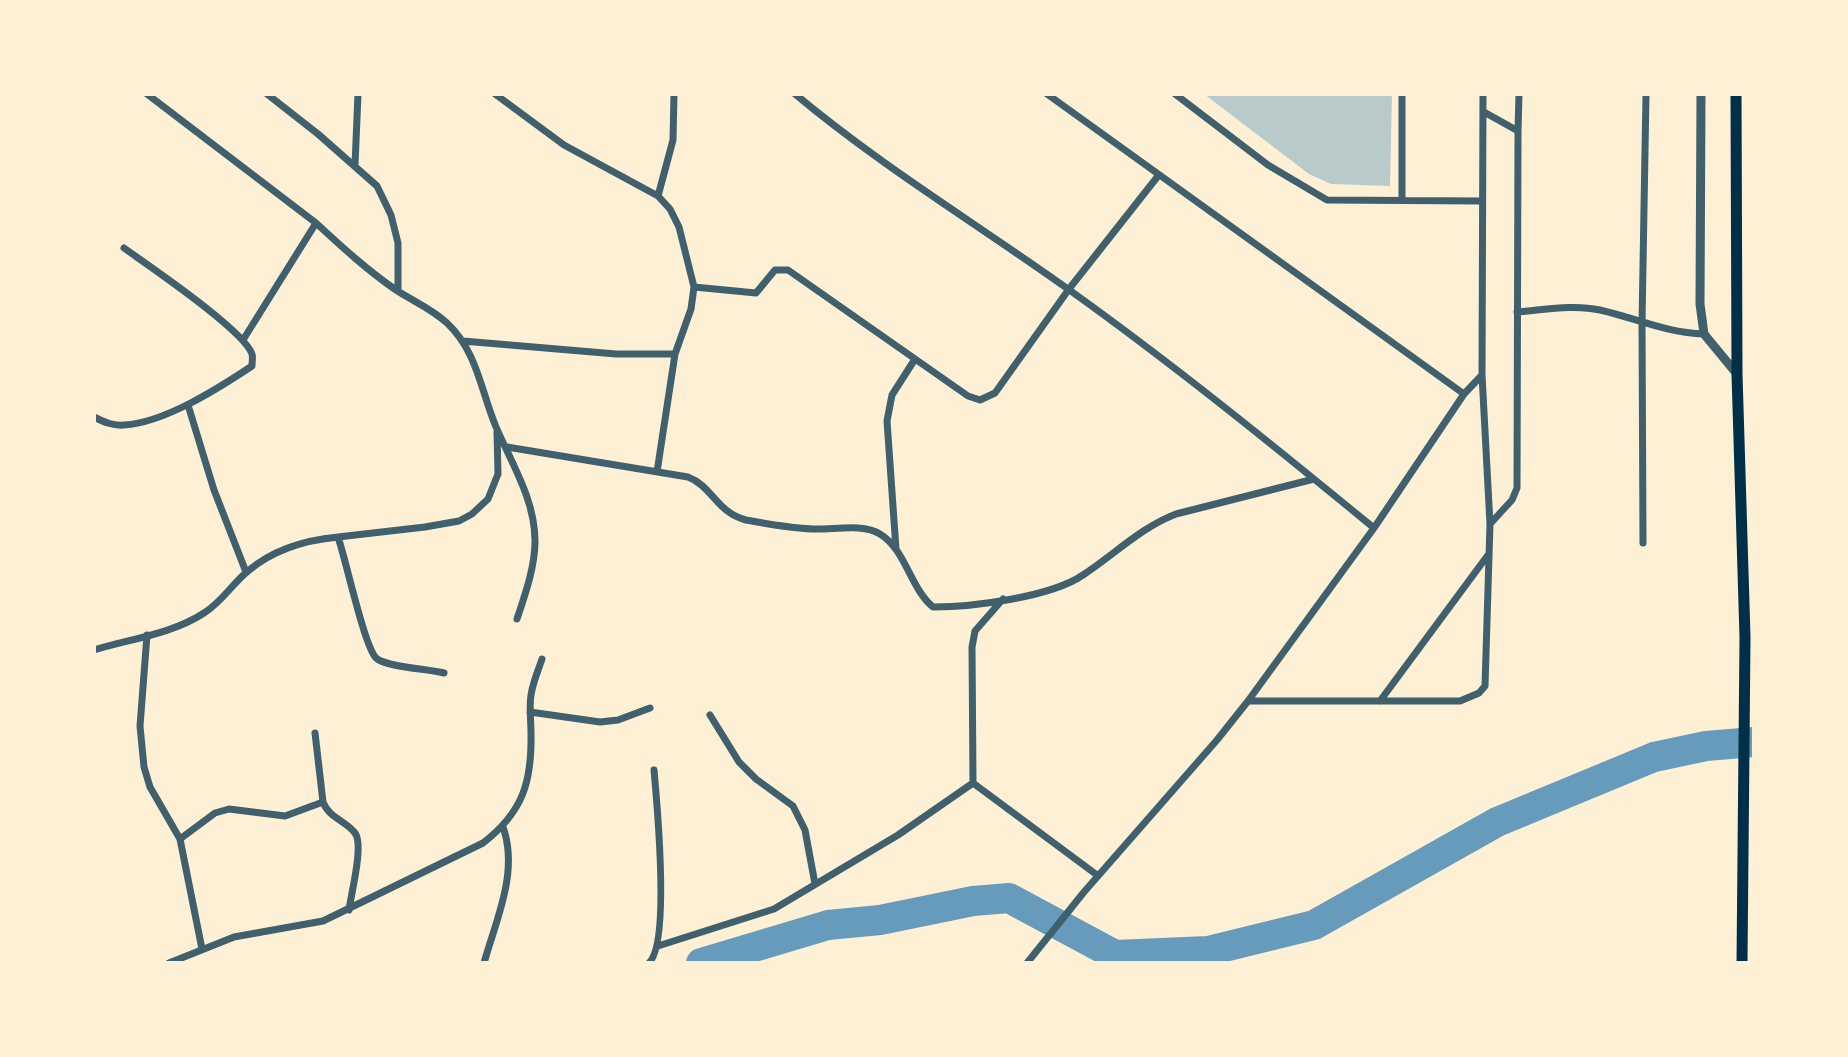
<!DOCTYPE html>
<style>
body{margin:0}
#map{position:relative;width:1848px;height:1057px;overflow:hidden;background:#fdf0d5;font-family:Montserrat,sans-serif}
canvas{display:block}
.frame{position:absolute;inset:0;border:96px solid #fdf0d5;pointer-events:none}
</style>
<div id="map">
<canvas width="1848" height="1057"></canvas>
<div class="frame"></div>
</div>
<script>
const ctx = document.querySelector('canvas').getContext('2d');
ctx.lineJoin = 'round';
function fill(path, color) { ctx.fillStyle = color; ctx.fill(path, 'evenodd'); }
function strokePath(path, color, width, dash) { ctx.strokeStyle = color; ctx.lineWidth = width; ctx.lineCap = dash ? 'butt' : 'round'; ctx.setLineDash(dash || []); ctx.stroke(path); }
const green = new Path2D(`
 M1204 94H1392L1390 186 1331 184 1309 174Z`);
const river = new Path2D(`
 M701 963 828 925 880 920 973 901 1009 898 1115 955 1208 951 1314 925 1497 822 1654 757 1706 746 1754 742`);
const minor = new Path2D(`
 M147 94 316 223 243 340
 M267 94 318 134 377 186 391 215 398 243V291
 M495 94 564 145 658 196 670 209 679 227 694 287 756 293 775 270H788L968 396 980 400 995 393 1069 289 1158 176
 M795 94C881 166 977 224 1068 289 1173 364 1274 446 1374 528
 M1047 94 1464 394 1482 375 1483 94
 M1175 94 1268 165 1327 200 1481 201
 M1402 94V200
 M1484 112 1518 131 1517 488 1512 500 1490 524
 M1518 131 1519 94
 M355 165 358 94
 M658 196 673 140 674 94
 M316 223C342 247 367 270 396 290 413 301 432 309 447 323 477 351 481 391 496 427 512 464 535 500 535 541 535 567 525 595 517 619
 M1517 312C1544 310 1573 304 1600 310 1635 318 1667 333 1704 334
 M463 341 616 354H675
 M188 405 214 490 246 572
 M94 417C104 422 113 426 124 425 164 423 219 388 252 366 252 362 253 357 252 354 244 330 149 266 124 248
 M507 447 688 477C712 486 717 513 746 520 767 524 791 528 813 529 833 530 863 523 880 534 906 550 910 588 933 607 973 607 1051 597 1083 575 1115 554 1140 528 1176 514L1314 479
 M657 472 675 354 691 309 694 287
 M338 537 425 527 459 521 472 514 488 499 498 474 497 432
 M1643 543 1642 323 1646 94
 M896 549 887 421 892 395 915 359
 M1003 599 975 631 972 647 973 783 1097 875
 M147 635 140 726 144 767 150 787 180 839 202 949
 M94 650C130 639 172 634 204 613 222 602 232 584 248 571 274 549 306 540 338 537 346 560 364 645 376 658 385 667 429 669 444 673
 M1248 701H1460L1479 693 1485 686 1490 524 1482 375
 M1380 701 1488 555
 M530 712 600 722 618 720 650 708
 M710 715 739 762 756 779 793 806 805 830 815 884
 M315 733 323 802C329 818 345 820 355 833 364 845 351 894 349 910
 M180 839 215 813 229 809 285 816 323 802
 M658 946 774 909 898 835 973 783
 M169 963 234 937 323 921 483 843C523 812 532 782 531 733 531 720 529 708 531 695 533 682 538 671 542 659
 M484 963C496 920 519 872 503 827
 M649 963C670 943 657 803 654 770
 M1027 963 1084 892 1217 740 1248 701 1374 528 1464 394`);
const tertiary = new Path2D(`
 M1701 94 1700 304 1704 334 1737 374`);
const primary = new Path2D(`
 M1736 94 1737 374 1745 637 1742 963`);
fill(green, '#b9caca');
strokePath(river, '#669bbc', 30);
strokePath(minor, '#3f606c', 7);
strokePath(tertiary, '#3f606c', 9);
strokePath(primary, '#003049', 11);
</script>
